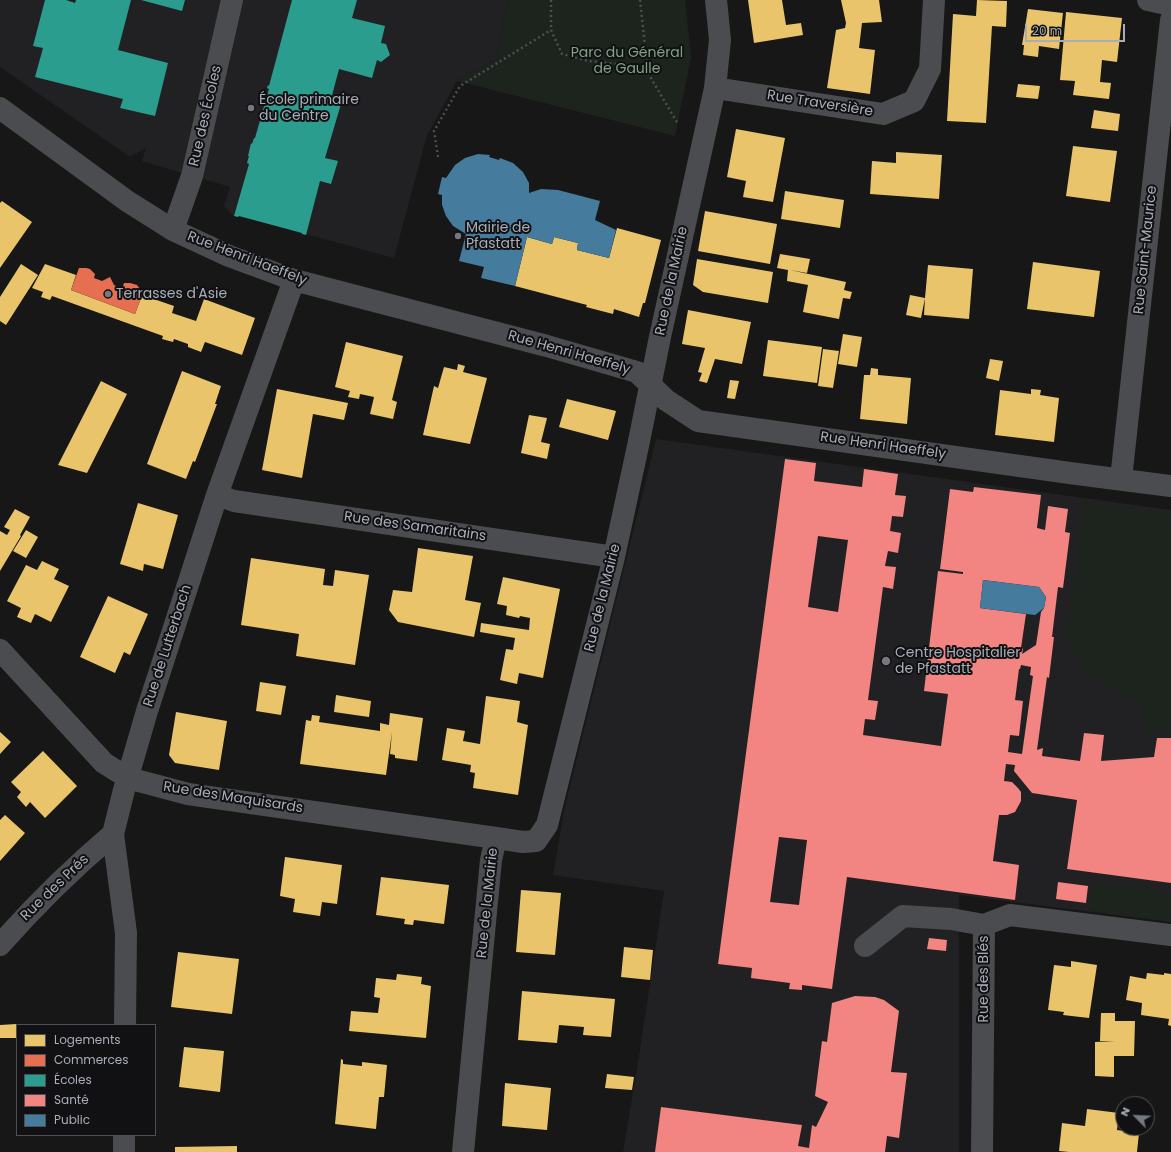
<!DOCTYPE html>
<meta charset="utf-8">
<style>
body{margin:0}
#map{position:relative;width:1171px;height:1152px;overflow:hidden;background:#171717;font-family:Poppins,sans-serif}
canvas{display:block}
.legend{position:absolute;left:16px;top:1024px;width:140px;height:112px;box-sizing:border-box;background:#111113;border:1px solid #4d4f55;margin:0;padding:5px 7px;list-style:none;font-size:12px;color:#a8adb8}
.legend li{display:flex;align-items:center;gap:8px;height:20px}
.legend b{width:20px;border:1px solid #4d4f55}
.north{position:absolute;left:1115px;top:1096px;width:40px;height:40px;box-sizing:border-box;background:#111113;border:1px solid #4d4f55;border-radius:50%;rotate:294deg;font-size:11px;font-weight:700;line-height:16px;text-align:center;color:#a8adb8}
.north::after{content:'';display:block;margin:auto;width:14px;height:18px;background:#757880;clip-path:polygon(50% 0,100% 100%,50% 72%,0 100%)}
.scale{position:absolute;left:1025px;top:24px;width:100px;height:18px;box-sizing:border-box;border:2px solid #a8adb8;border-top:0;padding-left:5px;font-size:12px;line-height:14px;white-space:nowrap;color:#a8adb8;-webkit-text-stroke:3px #111113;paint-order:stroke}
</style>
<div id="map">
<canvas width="1171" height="1152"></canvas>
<ul class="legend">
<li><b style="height:11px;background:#e9c46a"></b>Logements</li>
<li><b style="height:11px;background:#e76f51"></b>Commerces</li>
<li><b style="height:11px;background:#2a9d8f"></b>Écoles</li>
<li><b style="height:11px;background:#f28482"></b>Santé</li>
<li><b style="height:11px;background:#457b9d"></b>Public</li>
</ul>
<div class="north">N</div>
<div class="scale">20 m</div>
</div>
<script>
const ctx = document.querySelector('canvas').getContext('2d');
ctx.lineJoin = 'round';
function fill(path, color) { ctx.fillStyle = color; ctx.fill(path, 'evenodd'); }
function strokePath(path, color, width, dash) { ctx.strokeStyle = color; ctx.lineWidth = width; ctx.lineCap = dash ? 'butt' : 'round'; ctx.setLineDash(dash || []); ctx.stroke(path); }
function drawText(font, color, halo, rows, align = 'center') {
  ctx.font = font + ' Poppins,sans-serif'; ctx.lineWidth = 4; ctx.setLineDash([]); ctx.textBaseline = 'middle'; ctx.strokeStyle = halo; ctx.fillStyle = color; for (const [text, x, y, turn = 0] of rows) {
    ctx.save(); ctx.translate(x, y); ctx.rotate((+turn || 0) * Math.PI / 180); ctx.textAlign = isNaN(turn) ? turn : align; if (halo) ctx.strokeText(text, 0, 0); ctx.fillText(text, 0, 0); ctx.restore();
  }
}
const built = new Path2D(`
 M0 0H508L496 59 457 81 427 135 394 258 239 216 238 217 234 216 224 206 230 187 142 161 146 148 130 157 0 67Z
 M656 439 1171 510V922L959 895V1152H623L639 1056 664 891 553 875 564 811Z`);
const green = new Path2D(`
 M508 0H685L691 57 675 136 457 81 496 59Z
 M1084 503 1171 515V731L1144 732 1146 710 1086 672 1067 635Z
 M1093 883 1156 888 1161 897 1171 898V921L1089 911Z`);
const homes = new Path2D(`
 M748 0H782L786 25 801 23 803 35 754 43Z
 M841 0H879L882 22 862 23 859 48 875 50 870 94 827 88 836 30 845 28 846 23Z
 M977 0 1007 1 1006 27 992 26 986 123 947 121 953 14 976 16Z
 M1028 9 1063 13 1059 49 1039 46 1038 57 1023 55 1024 45H1022Z
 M1066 12 1122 18 1117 62 1102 60 1100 82 1111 83 1109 99 1073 95 1075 81 1060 80Z
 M1018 84 1040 86 1038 99 1016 97Z
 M1094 110 1120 114 1118 131 1091 128Z
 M736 129 785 138 773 202 743 197 746 181 727 177Z
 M1073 146 1117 151 1110 202 1066 196Z
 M896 152 942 155 939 199 870 194 872 161 896 163Z
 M785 191 844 200 840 228 781 219Z
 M2 201 32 222 0 268V203Z
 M705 211 777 224 770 264 698 251Z
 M617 228 661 240 645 303H643L639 317 614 309 613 314 586 307 587 305 515 286 527 237 552 244 554 237 578 243 577 250 609 258Z
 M780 254 810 259 807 273 790 270 846 282 844 290 852 292 850 299 843 298 839 319 803 312 808 285 787 281 788 270 777 268Z
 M697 259 773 272 768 303 703 292 693 285Z
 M1033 262 1100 271 1094 317 1027 309Z
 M21 264 38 275 6 325 0 321V297Z
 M45 264 76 275 71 290 135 314 142 295 174 306 172 313 196 321 204 299 255 318 242 355 205 342 201 352 188 347V344L174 339 173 342 162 339 163 336 52 296 50 300 41 297 43 292 32 288Z
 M928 265 973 269 969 319 924 315 925 298 921 318 906 315 910 295 925 298Z
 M688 310 751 322 742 364 715 359 707 383 699 381 702 373 698 372 705 348 682 344Z
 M843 334 862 337 857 367 838 364Z
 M768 340 822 347 817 383 763 376Z
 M346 342 403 356 392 400 397 402 393 419 370 414 374 397 360 394 359 399 348 397 350 391 335 387Z
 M823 349 839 351 833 388 818 386Z
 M990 359 1003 361 999 381 986 378Z
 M458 364 465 366 463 372 487 378 470 444 423 435 434 386 438 388 444 367 457 370Z
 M871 368 878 369V375L911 378 907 424 860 419 864 375H870Z
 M182 371 221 386 215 404H217L195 462 193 461 186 479 147 464Z
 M730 380 739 381 735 399 727 398Z
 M101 381 127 394 87 473 58 465Z
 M277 389 348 403 344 420 313 414 302 478 262 470Z
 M1031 389 1041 390 1040 395 1059 398 1054 442 995 435 1000 390 1031 394Z
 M567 399 616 411 608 440 559 427Z
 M529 415 547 418 541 442 550 444 547 459 521 453Z
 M138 503 178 515 163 569 144 564 143 571 120 564Z
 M15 509 30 517 20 535 21 536 0 571V531L7 535 10 530 4 527Z
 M26 530 38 537 26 558 13 551Z
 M418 548 473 556 465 600 481 603 474 637 398 622 389 610 393 590 412 592Z
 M251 558 325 569 323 585 333 586 335 570 369 575 355 665 296 656 299 634 241 625Z
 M42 561 59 569 54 579 69 586 51 622 35 614 31 623 17 617 21 608 7 601 26 565 37 570Z
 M503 577 560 589 543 678 519 673 517 684 500 680 506 649 513 650 515 638 480 632 481 623 529 630 530 618 520 616 519 618 506 615 507 606 497 604Z
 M108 596 148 614 130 655 124 652 115 673 80 657Z
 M260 682 286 686 281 715 256 711Z
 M336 695 371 701 369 717 334 712Z
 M486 696 520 701 517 722 528 725 518 795 473 788 475 773 470 772 471 765 442 760 447 728 465 731 463 741 480 744Z
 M176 712 227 721 219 770 175 763 169 755Z
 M390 713 423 718 417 761 395 758V755L390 754 392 732 386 775 300 764 306 720 311 721 312 715 320 716 319 722 380 731V723L389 725Z
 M0 732 11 742 0 754Z
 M43 751 77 786 45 818 30 802 26 807 17 797 21 792 11 782Z
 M5 815 25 833 0 861V820Z
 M285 857 342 865 337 904 322 902 320 916 293 912 295 899 280 896Z
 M381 877 449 885 444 924 414 920 413 925 404 924 405 919 376 915Z
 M521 890 561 893 555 955 516 952Z
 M624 947 653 950 650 980 621 977Z
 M178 952 239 959 232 1014 171 1007Z
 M1071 961 1097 965 1089 1018 1063 1015 1064 1012 1048 1010 1054 965 1071 967Z
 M1147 973 1164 975V973L1171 974V1026L1168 1025 1169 1019 1141 1015 1142 1003 1126 1000 1130 976 1146 979Z
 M397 974 422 977 421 984 431 986 426 1038 349 1031 351 1011 378 1013 380 998 374 997 376 978 396 980Z
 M522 991 615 999 611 1037 583 1035 584 1027 559 1025 557 1043 518 1040Z
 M1101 1013H1115V1021H1135L1134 1056H1114V1077L1095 1076V1042L1115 1041H1100Z
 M16 1024V1038H0V1025Z
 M184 1047 224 1051 220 1092 179 1087Z
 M341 1059 343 1060V1064L362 1066V1062L387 1065 384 1097H379L376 1129 335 1124Z
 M607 1074 634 1077 632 1090 605 1088Z
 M505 1083 551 1088 547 1130 502 1126Z
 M1087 1109 1119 1113 1117 1130 1139 1133 1137 1152H1069L1059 1151 1062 1123 1085 1126Z
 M237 1146V1152H175V1147Z`);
const shops = new Path2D(`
 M79 268H86L90 269 95 274 94 278 102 281 110 277 114 285 122 289 124 283H130L137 285 140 289 142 295 135 314 71 290Z`);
const schools = new Path2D(`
 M45 0H66L75 3 76 0H131L118 50 168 63 155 116 120 108 123 99 35 77 43 48 33 46Z
 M141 0H185L182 11Z
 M292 0H357L352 18 385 26 381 43 386 44 390 55 381 62 377 60 372 78 339 69 330 103 335 104 336 102 341 104 325 158 338 161 331 184 320 181 306 235 302 234V233L239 216 238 217 234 216 249 164 247 163 249 156H248L251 143 252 144 254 138H255L269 89 267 88 268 85 269 86Z`);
const health = new Path2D(`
 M785 459 816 463 814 481 862 487 864 469 898 474 895 495 906 496 903 517 892 516 890 531 901 533 898 553 888 551 885 566 896 567 893 589 883 587 868 700 878 701 875 720 865 719 863 735 941 746 948 694 924 691 938 571 963 574V572L940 569 950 489 973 492 974 487 1041 495 1037 528 1045 530 1048 506 1068 509 1065 532 1070 533 1063 588 1058 587 1052 637H1054L1049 678 1047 677 1037 750 1043 748 1042 756 1080 761 1084 733 1104 735 1101 761 1154 757 1157 738H1171V883L1067 869 1077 800 1032 793 1014 771 1015 765 1006 764 1004 781 1012 782 1018 788 1021 792V801L1015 812 1007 815H999L993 861 1019 865 1015 900 847 877 832 989 802 985V990L789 989 790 983 751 978 752 968 718 964ZM818 536 848 540 838 612 808 607ZM983 580 1039 587 1046 597 1044 608 1041 612 1036 645 1022 654 1023 649 1021 648 1026 614 980 608ZM1021 665 1031 667 1030 675 1033 676 1022 754 1008 752 1010 735 1019 736 1023 701 1015 700 1019 669H1020ZM779 837 807 840 799 905 770 902Z
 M1058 882 1088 886 1086 903 1056 899Z
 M929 938 947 940 946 951 927 949Z
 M855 996 875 997 884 1000 899 1011 891 1072 907 1073 899 1138 887 1136 885 1152H655L661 1107 802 1125 798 1146 809 1148 812 1125 816 1127 828 1102 815 1096 822 1041 827 1042 832 1003Z`);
const public = new Path2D(`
 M478 154 490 155 489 157 499 160 500 158 513 163 523 172 529 183V193L541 189 558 190 600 201 595 220 616 230 609 258 577 250 578 243 554 237 552 244 527 237 515 286 481 278 484 267 459 261 466 234 453 226 446 216 442 205V195L438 194 442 177 446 178 455 165 465 158Z
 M983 580 1039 587 1046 597 1044 608 1035 615 980 608Z`);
const path = new Path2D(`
 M551 0V30L562 54 589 61 627 65 648 73 678 124
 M640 0 648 73
 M438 157 434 131 460 86 551 30`);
const minor = new Path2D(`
 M1148 0 1171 5
 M715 88 883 114 914 101 930 69 934 0
 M0 108 127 201 173 230 229 256 294 280 547 346 637 372 666 400 698 421 1077 474 1171 486
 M173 230 192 176 232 0
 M1121 479 1171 20
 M217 495 234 501 614 557
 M0 650 104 763 128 778 188 794 496 838
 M0 945C35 905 73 868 113 834
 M865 946 903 916 951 919 984 925
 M125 1025 126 933 113 834 124 790 147 711 217 495 294 280
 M124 1152V1135
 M463 1152 491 860 496 838 523 842 536 841 547 825 614 557 638 446 660 337 715 88 720 40 716 0
 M982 1152 984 925 1010 915 1171 935`);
const markers = [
 [251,108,4,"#757880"],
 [458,236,4,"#757880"],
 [108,294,4,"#757880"],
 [886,661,5,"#757880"]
];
const parkNames = [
 ["Parc du Général",627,53],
 ["de Gaulle",627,69]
];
const poiNames = [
 ["École primaire",259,100],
 ["du Centre",259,116],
 ["Mairie de",466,228],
 ["Pfastatt",466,244],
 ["Terrasses d'Asie",116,294],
 ["Centre Hospitalier",895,653],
 ["de Pfastatt",895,669]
];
const streetNames = [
 ["Rue Traversière",820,104,9],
 ["Rue des Écoles",206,116,-77],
 ["Rue Saint-Maurice",1146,250,-84],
 ["Rue Henri Haeffely",247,259,21],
 ["Rue de la Mairie",672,281,-78],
 ["Rue Henri Haeffely",569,353,16],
 ["Rue Henri Haeffely",883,446,8],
 ["Rue des Samaritains",415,527,8],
 ["Rue de la Mairie",603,598,-76],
 ["Rue de Lutterbach",168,646,-72],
 ["Rue des Maquisards",233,798,9],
 ["Rue des Prés",55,888,-44],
 ["Rue de la Mairie",488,903,-84],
 ["Rue des Blés",984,979,-90]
];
fill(built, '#212123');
fill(green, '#1d241e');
fill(homes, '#e9c46a');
fill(shops, '#e76f51');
fill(schools, '#2a9d8f');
fill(health, '#f28482');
fill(public, '#457b9d');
strokePath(path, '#4d4e52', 2.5, [2, 3]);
strokePath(minor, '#4b4c50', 22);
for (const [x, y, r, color] of markers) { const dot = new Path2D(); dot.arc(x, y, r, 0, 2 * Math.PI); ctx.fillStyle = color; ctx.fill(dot); strokePath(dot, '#111113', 1.5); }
drawText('14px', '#7fa381', '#111113', parkNames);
drawText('14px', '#a8adb8', '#111113', poiNames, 'left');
drawText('14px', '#a8adb8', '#111113', streetNames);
</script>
